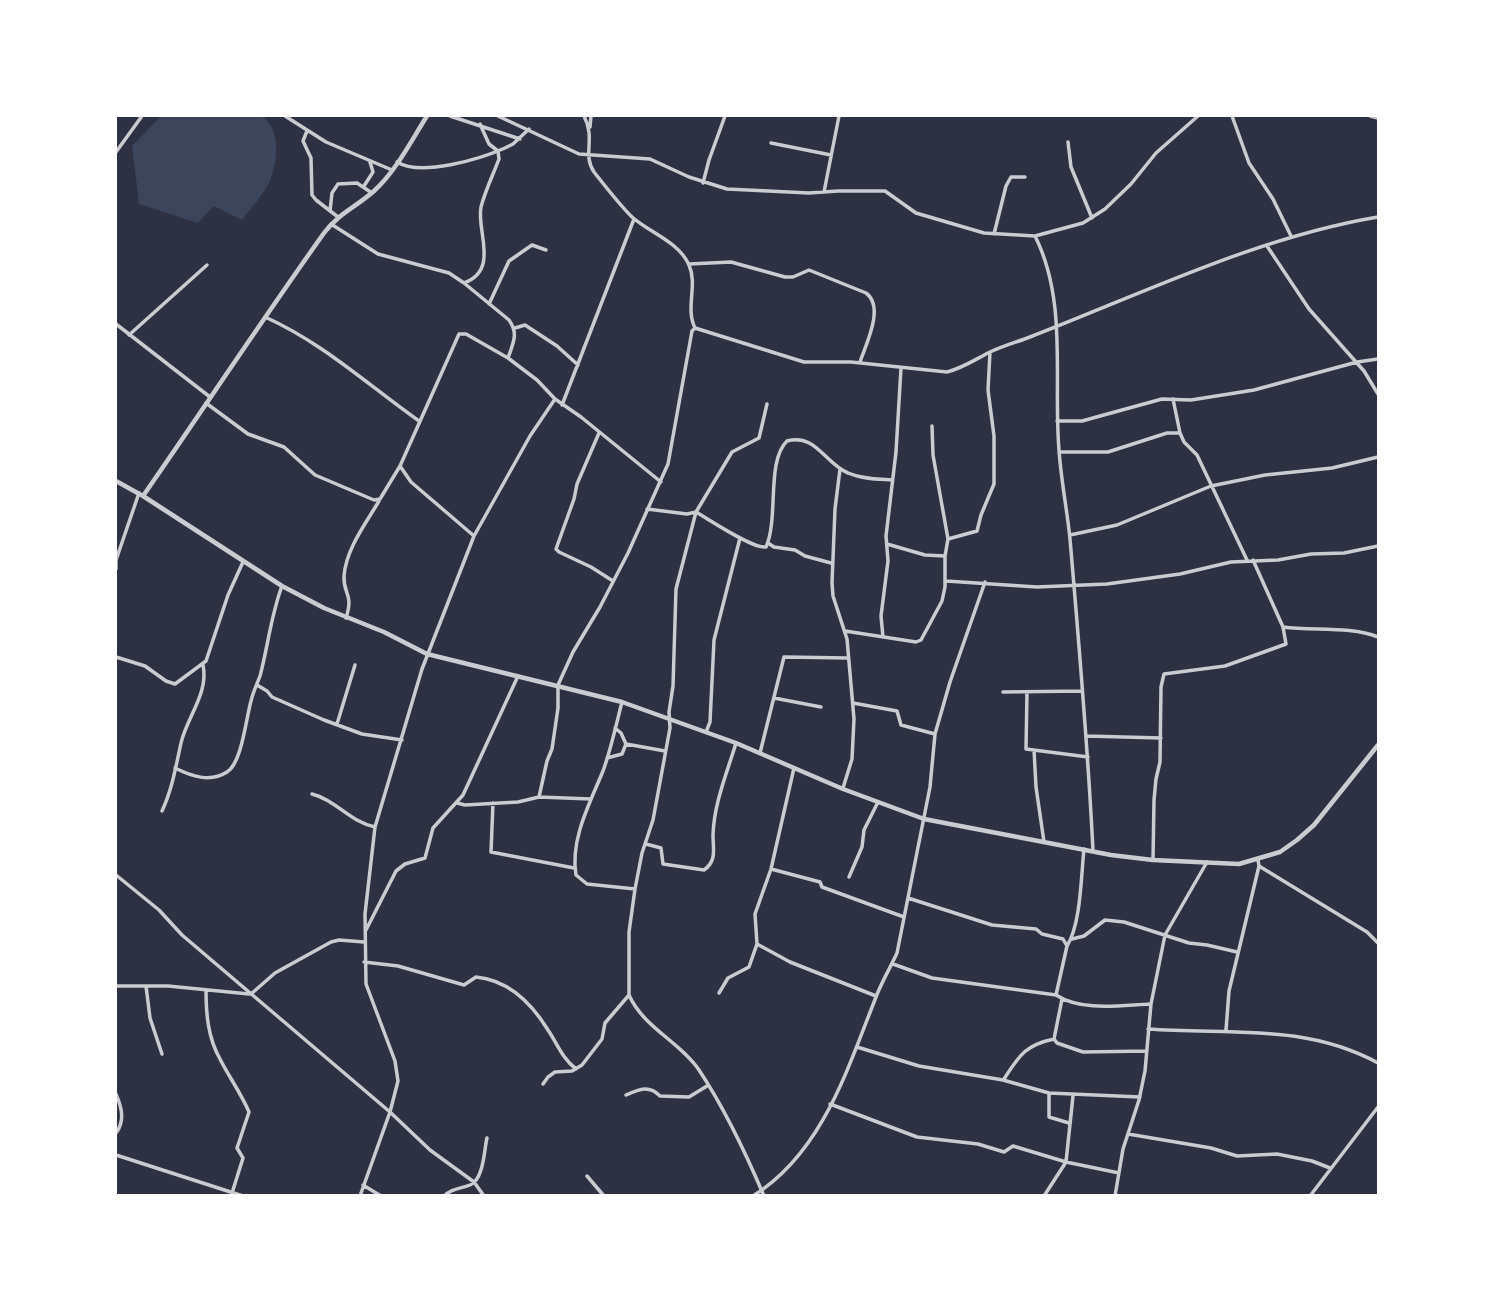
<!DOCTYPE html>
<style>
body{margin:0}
#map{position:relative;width:1494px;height:1311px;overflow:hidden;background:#2d3142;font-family:Quicksand,sans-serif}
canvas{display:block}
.frame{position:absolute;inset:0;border:117px solid #fff;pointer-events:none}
</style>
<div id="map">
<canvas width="1494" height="1311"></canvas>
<div class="frame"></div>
</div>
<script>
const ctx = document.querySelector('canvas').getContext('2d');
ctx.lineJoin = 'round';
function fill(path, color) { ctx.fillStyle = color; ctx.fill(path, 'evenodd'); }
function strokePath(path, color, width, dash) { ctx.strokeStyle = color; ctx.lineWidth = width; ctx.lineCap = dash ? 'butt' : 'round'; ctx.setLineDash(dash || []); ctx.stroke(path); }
const green = new Path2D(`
 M161 116H261C282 128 278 163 269 183 262 196 251 208 242 220L214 206 198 223 139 204 132 146Z`);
const minor = new Path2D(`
 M285 116 326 142 392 170
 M450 116 520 139
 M498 116 579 154 650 159 689 177 727 189 809 193 838 191H885L916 213 984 233 1035 236 1083 223 1105 209 1131 184 1156 153 1198 116
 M584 116C596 139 582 154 594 172 606 187 618 203 632 217 650 233 679 242 689 265 698 285 685 308 695 328
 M1232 116 1249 163 1273 199 1291 236
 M1370 116 1378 118
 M590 127 591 116
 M307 131 303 141 311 158 312 195 316 200 338 217
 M1068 142 1071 167 1092 218
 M771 143 831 155
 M116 152 142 116
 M397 162C421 177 480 159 505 148L513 144 529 129
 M703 183 709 160 725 116
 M364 186 373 172 370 162
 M824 192 839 116
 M330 211 332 193 338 184 357 183 372 193
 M331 224 378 254 449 273 464 283C500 270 476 230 481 207 485 191 493 175 499 159L498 151 489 144 480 124
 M994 234 1006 186 1011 177H1025
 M1035 236C1068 302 1053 379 1059 450 1061 480 1067 509 1070 539 1079 643 1088 747 1093 851
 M1267 246 1309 309 1364 371 1378 394
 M689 264 731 262 785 277H793L809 270 866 293C885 307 866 344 860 362
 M464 283 509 320C519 334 513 343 508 358
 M489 304 509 261 532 245 546 250
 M265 317C323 343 368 385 419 421
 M116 324 210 397
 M515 328 525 325 557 346 578 365
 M129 335 207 265
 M1173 399 1180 433 1184 442 1197 455 1247 560
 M206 403 248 434 284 447 315 475 374 500 380 499 400 466
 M562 405 634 219
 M1057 421H1082L1162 399 1191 400 1254 390 1357 362 1378 359
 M599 433 577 484 574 499 556 549 559 552 591 567 613 581
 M1059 452H1108L1167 433H1180
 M840 469 835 509 832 583 833 596 847 639 854 719 852 759 843 788
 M647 509 687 514 696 512 732 452 759 438 767 404
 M1070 535 1117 525 1211 486 1265 475 1332 468 1378 457
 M474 536 411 482 400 466 459 334H466L508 358 537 380 555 399 581 417 661 482
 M948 539 977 531 981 515 994 484V436L988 390 990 352
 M768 543 774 547 795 550 805 556 831 563
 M887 544 925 555 945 556
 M116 569V560L139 493
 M946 581 1037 587 1107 584 1180 574 1231 562 1278 560 1311 554 1344 553 1378 546
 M346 618C354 593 343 595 344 576 346 549 366 523 379 501
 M1283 627C1314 631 1350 626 1378 637
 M845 631 916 642 921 640 942 601 945 587V556L948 539 933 455 932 426
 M883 637 881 616 888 561 886 536 896 452 901 368
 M116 657 145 666 166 681 175 684 206 661 228 595 243 562
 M257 685 267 691 272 697 324 720 362 734 402 740
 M1003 692 1082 691
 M1027 692 1026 749 1088 757
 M774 698 821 707
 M622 702C616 725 611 749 603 771 590 803 570 839 576 875L587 884 635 889
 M853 703 897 711 901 725 935 734
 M337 724 355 665
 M706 732 710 722 714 640 740 538
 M1086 736 1161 738
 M626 744 665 751
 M1034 750 1036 787 1044 842
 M760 753 784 657 848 658
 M607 758 622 754 626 744 621 733 615 728
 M175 768C191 776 210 783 227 772 242 763 246 718 251 701 253 692 257 684 260 676 268 646 271 615 282 586
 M794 768 771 869 755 914 757 944 790 962 876 996
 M312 794C336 800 350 822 375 827
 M539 797 547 761 552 749 558 708V685L573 652 600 607 628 553 668 464 692 331 695 328 804 362H851L947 372C963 368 976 359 990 352 1003 346 1017 342 1030 337 1144 293 1258 237 1378 217
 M457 803 465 805 518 802 539 797 591 799
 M493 803 491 852 574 868
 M162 811C172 790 176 766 181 743 187 717 209 693 203 665
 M646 844 661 848 663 864 704 870C717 861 713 849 713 835 714 803 727 773 736 743
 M1153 860 1154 800 1156 779 1160 762 1161 687 1164 674 1225 666 1286 644 1283 627 1253 560
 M1259 866 1367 932 1378 943
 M771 869 820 882 822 887 904 917
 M116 875 159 910 182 935 390 1112 430 1150 474 1182 484 1196
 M849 877 862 847 864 830 878 802
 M908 898 992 925 1036 929 1042 934 1063 939 1067 946 1056 995
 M366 930 396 871 405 864 425 858 433 828 463 795 518 676
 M1072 939 1084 936 1105 920 1124 922 1189 943 1207 945 1237 952
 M1067 946C1081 924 1081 876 1084 849
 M364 962 398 966 464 985 476 977C508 980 532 1004 548 1030 558 1045 562 1058 576 1069
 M893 964 932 978 1056 995C1082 1012 1122 1005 1151 1004
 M116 986H168L249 994
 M146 986 150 1018 162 1054
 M206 990C206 1014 208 1038 220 1059 229 1077 241 1093 249 1112L237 1148 243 1158 233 1190
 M719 993 728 978 749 967 757 944
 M251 994 275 973 331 942 339 940 364 942
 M1062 999 1054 1039 1057 1043 1083 1052 1147 1051
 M1148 1029C1229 1035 1304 1023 1378 1063
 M1226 1030 1229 991 1259 866 1258 860
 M857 1047 919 1066 1003 1080 1049 1093 1140 1097
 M1004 1079C1019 1056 1025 1045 1054 1039
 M543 1084 548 1077 555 1072 572 1071 582 1065 602 1039 605 1023 629 995
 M1049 1093V1117L1069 1123
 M116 1094C122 1108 125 1121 116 1133
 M626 1095C640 1089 649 1085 660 1096L689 1097 707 1086
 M830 1104 917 1137 978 1144 1004 1152 1013 1146 1066 1162 1119 1173
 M1128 1134 1211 1148 1237 1156 1277 1154 1312 1161 1330 1168
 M116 1155 243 1196
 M587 1176 604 1196
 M363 1185 381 1196
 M360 1196 390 1112 398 1081 395 1061 366 984 365 914 375 827 422 669 474 536 530 436 555 399
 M444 1196C452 1188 460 1189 470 1185 484 1179 484 1150 487 1138
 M753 1196C824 1152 849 1064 878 992 884 978 891 966 897 953L930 787 935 734 950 682 985 582
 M764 1196C747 1156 723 1106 699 1070 680 1042 643 1027 629 995V932L635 889 642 853 653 820 670 728 669 712 673 686 676 589 696 512C710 520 753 549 766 547 779 518 766 461 787 441 816 433 825 464 848 473 862 479 878 479 892 480
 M1044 1196 1066 1162 1073 1096
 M1115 1196 1123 1149 1139 1100 1145 1071 1151 1004 1165 935 1207 862
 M1310 1196 1378 1107`);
const tertiary = new Path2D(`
 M116 481 143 496 282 586 324 608 384 632 427 654 622 702 736 743 843 789 924 819 1111 855 1153 860 1239 864 1280 852 1297 840 1314 825 1378 745
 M143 496C204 408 262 320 324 233 339 213 356 207 374 191 396 171 411 141 427 116`);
fill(green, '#3c4559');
strokePath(minor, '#caccd0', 3.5);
strokePath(tertiary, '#caccd0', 4.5);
</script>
